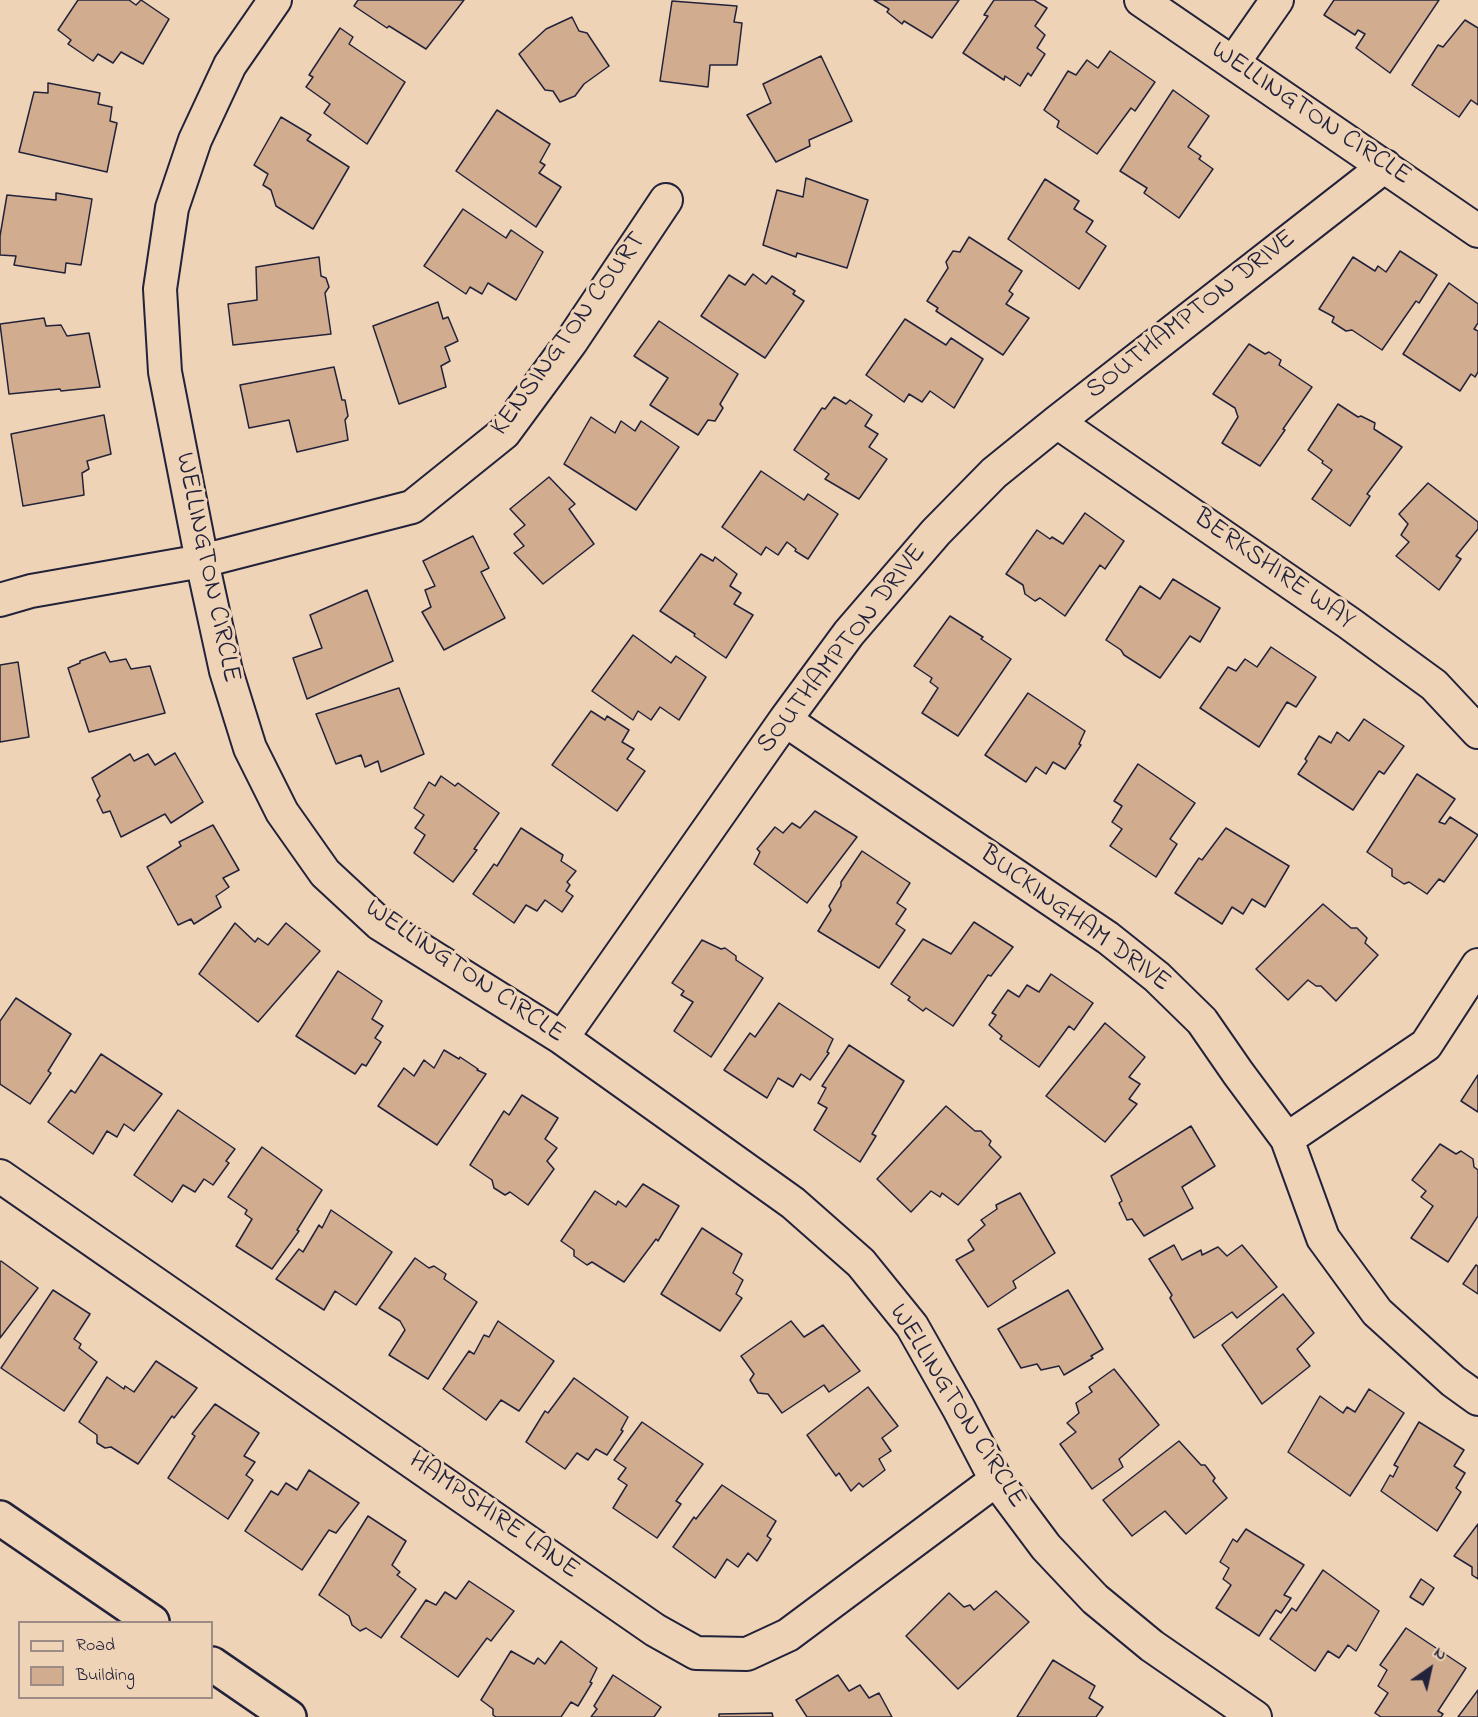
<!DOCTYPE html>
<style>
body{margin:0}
#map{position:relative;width:1478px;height:1717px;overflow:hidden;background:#efd3b6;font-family:"Indie Flower",sans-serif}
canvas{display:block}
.legend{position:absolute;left:18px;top:1621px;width:195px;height:78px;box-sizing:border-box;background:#efd3b6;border:2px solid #9d8c85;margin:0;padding:8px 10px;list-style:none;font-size:18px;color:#22223b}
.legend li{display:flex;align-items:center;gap:12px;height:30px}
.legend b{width:30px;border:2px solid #9d8c85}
.north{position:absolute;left:1400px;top:1639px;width:60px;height:60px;-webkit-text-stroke:4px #efd3b6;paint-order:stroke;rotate:34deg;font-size:16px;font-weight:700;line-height:24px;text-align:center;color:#22223b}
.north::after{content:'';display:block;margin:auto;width:21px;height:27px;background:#22223b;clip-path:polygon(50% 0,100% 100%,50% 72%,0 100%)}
</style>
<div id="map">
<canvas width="1478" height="1717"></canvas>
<ul class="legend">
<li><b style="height:8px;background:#efd3b6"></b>Road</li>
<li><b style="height:16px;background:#d2ac8f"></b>Building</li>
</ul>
<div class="north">N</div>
</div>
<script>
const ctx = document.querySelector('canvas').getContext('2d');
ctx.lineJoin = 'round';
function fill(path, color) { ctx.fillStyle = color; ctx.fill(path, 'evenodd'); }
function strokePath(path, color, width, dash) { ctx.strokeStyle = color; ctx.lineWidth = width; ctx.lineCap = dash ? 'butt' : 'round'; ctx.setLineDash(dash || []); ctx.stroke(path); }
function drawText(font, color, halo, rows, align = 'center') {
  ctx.font = font + ' "Indie Flower",sans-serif'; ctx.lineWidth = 6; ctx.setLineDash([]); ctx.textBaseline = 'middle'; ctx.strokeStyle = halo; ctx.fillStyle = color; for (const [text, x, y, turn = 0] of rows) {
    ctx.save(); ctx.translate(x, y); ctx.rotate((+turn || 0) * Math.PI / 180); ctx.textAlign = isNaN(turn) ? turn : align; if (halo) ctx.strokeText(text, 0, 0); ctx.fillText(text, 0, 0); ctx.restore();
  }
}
const building = new Path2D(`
 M78 0H129L136 5 141 0 169 19 143 64 121 52 113 63 98 54 93 61 68 44 71 40 58 30Z
 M358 0H464L426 49 389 26 387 28 354 6Z
 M874 0H959L932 38 904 21 902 24 887 12 889 9Z
 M994 0H1034L1047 8 1035 26 1045 35 1037 48 1045 54 1031 76 1028 73 1020 86 1005 76 1004 80 963 53 988 16 984 15Z
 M1334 0H1439L1390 73 1356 48 1365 34 1358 30 1355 35 1324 15Z
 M672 1 737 6 734 22 742 23 737 65H710L708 87 660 81Z
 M572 17 579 31 587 33 609 66 584 84 575 96 560 102 553 91 545 90 519 54 546 29Z
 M1465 20 1478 28V105L1471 100 1459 117 1412 85 1438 45 1443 47Z
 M340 28 353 37 349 44 405 82 367 144 324 113 330 104 306 87 313 77 309 75Z
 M1110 51 1155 82 1135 111 1131 108 1097 154 1057 127 1059 121 1044 110 1068 71 1076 75 1087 60 1098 68Z
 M821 56 852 121 809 140 810 146 776 162 747 115 771 103 763 84Z
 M48 83 100 93 98 104 112 107 110 121 117 123 107 172 19 152 34 92 48 93Z
 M1173 90 1209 116 1188 147 1201 156 1199 159 1213 169 1179 218 1144 193 1147 188 1120 171Z
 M497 110 550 144 540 162 545 165 539 173 561 187 536 227 456 171Z
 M281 117 311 135 307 140 349 167 313 229 276 206 271 190 263 185 268 174 254 165Z
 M806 178 868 200 847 268 797 253 796 257 763 245 777 190 803 197Z
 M1045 179 1079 201 1074 209 1093 221 1086 232 1106 246 1079 289 1008 239Z
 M56 193 92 199 81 265 66 263 65 273 14 265 16 256 0 255V236L7 195 56 200Z
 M463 209 506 238 511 230 543 252 516 300 488 283 482 294 470 287 466 294 424 266Z
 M969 237 1022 271 1009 291 1013 294 1006 304 1029 318 1003 355 936 311 938 308 927 301 948 268 946 262 953 251 960 252Z
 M1400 251 1437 275 1419 303 1416 301 1382 350 1352 330 1346 331 1332 322 1334 317 1319 309 1353 257 1375 271 1378 266 1386 272Z
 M319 257 321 276 326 278 329 287 325 293 331 334 233 345 228 304 257 300 256 267Z
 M753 274 766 284 772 276 795 291 793 294 804 301 765 358 701 316 729 275 745 285Z
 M1449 283 1478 304V323L1474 329 1478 331V372L1475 377 1471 374 1460 391 1403 354Z
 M438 302 443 319 448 317 458 341 445 347 450 361 441 366 446 387 399 404 373 326Z
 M44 318 46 326 61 325 67 336 89 333 100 387 61 391 60 389 9 394 0 324Z
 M905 319 946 345 951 338 983 359 954 408 930 391 922 402 909 394 904 402 866 375Z
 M659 321 738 374 720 404 723 408 715 421 708 420 698 435 650 405 668 378 634 356Z
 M1249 344 1265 354 1269 352 1281 360 1279 365 1312 387 1283 429 1285 430 1260 466 1222 443 1238 417 1235 408 1213 394Z
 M334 367 342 400H345L348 416 345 420 348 440 297 452 289 420 249 428 240 385Z
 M834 397 846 404 850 400 872 415 865 426 878 434 869 447 887 459 859 499 825 479 829 474 794 450 822 408 825 409Z
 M1338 404 1358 417 1361 416 1375 423 1374 429 1402 447 1367 494 1370 496 1350 526 1312 499 1332 470 1322 463 1323 461 1308 450Z
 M104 415 111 454 87 461 89 469 82 473 84 495 23 506 11 434Z
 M591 417 615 433 621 421 635 431 641 421 679 447 636 510 564 464Z
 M761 471 804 500 808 494 838 514 808 559 795 551 796 549 787 542 778 555 766 547 761 555 722 527Z
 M549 477 575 504 569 509 594 544 543 584 514 553 524 546 514 534 525 525 510 509Z
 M1428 483 1478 522V529L1456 556 1461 559 1439 590 1396 556 1409 542 1401 535 1408 524 1399 514Z
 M1085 513 1124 541 1105 569 1100 565 1065 616 1040 598 1035 601 1025 594 1023 585 1006 574 1037 530 1050 539 1052 537 1063 544Z
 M473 536 489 568 481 572 505 618 444 650 422 612 431 607 425 590 435 586 423 561Z
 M701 554 713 561 715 557 737 574 730 586 741 593 734 604 753 615 726 658 694 636 695 634 660 611Z
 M1173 579 1220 608 1200 642 1190 636 1160 678 1124 655 1121 650 1106 640 1140 586 1160 599Z
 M367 590 393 661 307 699 293 658 322 648 310 615Z
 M950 616 983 637 981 639 1011 659 958 736 922 713 938 688 930 682 932 678 914 666Z
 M633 635 671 663 676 656 706 677 679 720 660 707 651 720 638 711 633 720 592 691Z
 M1271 647 1316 677 1296 707 1287 702 1259 747 1200 708 1228 667 1236 671 1245 659 1257 667Z
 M105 652 110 662 126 659 131 669 150 666 165 713 89 732 68 668 80 663V661Z
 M18 662 29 737 0 742V665Z
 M399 688 424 754 381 772 378 761 365 767 361 755 336 764 316 714Z
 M1028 693 1085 731 1079 744 1081 745 1065 769 1053 762 1046 774 1036 767 1026 782 985 755Z
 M591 711 605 720 607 716 629 730 622 742 634 749 627 759 645 771 617 811 552 765Z
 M1364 719 1404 746 1384 774 1379 771 1353 810 1298 774 1307 761 1305 759 1319 736 1331 743 1337 732 1349 741Z
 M175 753 203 802 171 823 165 814 121 837 110 811 103 813 97 800 100 796 92 778 130 754 134 761 148 754 155 765Z
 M1138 764 1195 803 1170 839 1177 844 1156 877 1110 846 1122 829 1112 822 1122 806 1114 801Z
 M1417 774 1455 799 1439 822 1445 824 1450 817 1478 835 1444 882 1439 879 1427 894 1409 882 1404 884 1392 876V869L1367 852Z
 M441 776 455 786 458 783 499 813 474 849 477 850 453 882 414 853 425 835 415 828 424 815 414 808 429 782 435 786Z
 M815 811 857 837 807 903 754 864 760 852 757 849 775 827 783 833 792 823 800 828Z
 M213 825 239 870 223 878 229 887 216 896 221 907 194 924 191 919 178 925 147 867 181 846 179 842Z
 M521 828 563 855 561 861 576 871 567 882 570 885 566 891 573 896 562 912 545 900 537 911 526 905 514 923 473 894 494 864 497 866Z
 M1226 828 1289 866 1265 907 1252 899 1243 914 1232 907 1222 924 1175 893 1199 858 1202 860Z
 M862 851 910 883 897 903 906 909 896 924 905 930 879 968 818 931 831 910 829 906 841 886V882Z
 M1323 904 1351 928H1357L1367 938 1365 943 1378 955 1336 1001 1321 986H1316L1308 980 1288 1000 1256 969Z
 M974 922 1013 947 991 976 988 975 953 1026 926 1008 923 1011 908 1000 910 997 891 984 923 939 951 954Z
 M235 923 255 942 258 938 268 945 286 923 320 951 258 1022 199 974Z
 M702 940 721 949 725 948 736 956V960L763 978 711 1057 674 1031 693 1002 681 995 684 991 672 983Z
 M338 971 382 1001 372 1019 383 1026 375 1038 381 1042 366 1066 362 1064 355 1074 296 1036Z
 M1051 974 1093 1003 1074 1030 1069 1026 1039 1067 1000 1039 1002 1036 989 1025 996 1015 992 1013 1008 990 1019 997 1027 985 1039 992Z
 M16 998 71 1034 48 1071 51 1073 30 1104 0 1084V1021Z
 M779 1003 833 1039 827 1052 829 1053 810 1080 801 1074 793 1087 778 1078 767 1098 724 1070 750 1033 755 1037Z
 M1105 1023 1145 1057 1129 1077 1140 1084 1129 1099 1137 1104 1105 1142 1046 1096Z
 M849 1045 904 1081 872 1134 876 1136 860 1162 814 1130 827 1108 818 1103 826 1088 822 1086Z
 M444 1050 459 1059 460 1057 478 1069 477 1070 486 1074 437 1145 378 1106 404 1068 414 1076 424 1060 434 1068Z
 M101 1054 162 1094 134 1131 124 1124 117 1137 107 1131 93 1154 48 1122 71 1090 75 1093Z
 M1478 1075V1112L1461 1101Z
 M522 1095 558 1118 545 1139 557 1148 547 1161 554 1169 528 1205 510 1192 505 1195 494 1188 492 1180 470 1165 504 1111 509 1115Z
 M946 1106 975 1131H981L991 1141 989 1145 1001 1157 958 1205 942 1193 940 1197 931 1191 911 1212 877 1179Z
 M178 1110 235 1149 226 1161 229 1163 213 1185 204 1179 195 1192 183 1185 172 1202 134 1175Z
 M1191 1126 1215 1166 1182 1187 1193 1208 1144 1236 1132 1219 1127 1220 1119 1203 1122 1201 1111 1176Z
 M1440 1144 1456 1154 1461 1151 1473 1159 1474 1167 1478 1170V1216L1448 1262 1411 1238 1433 1206 1421 1197 1426 1191 1412 1180Z
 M262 1147 322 1190 297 1230 299 1231 272 1269 236 1246 252 1219 245 1214 247 1210 228 1197Z
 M643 1184 679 1206 658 1241 656 1239 624 1282 592 1262 587 1265 574 1256V1250L561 1241 595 1191 616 1205 618 1201 626 1207Z
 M1020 1193 1055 1253 1013 1281 1016 1288 988 1307 956 1260 974 1250 968 1240 985 1225 981 1220 997 1209 996 1205Z
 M331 1210 392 1252 356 1305 335 1291 324 1310 276 1279 299 1249 303 1252 319 1225 322 1228Z
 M702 1228 742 1254 733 1273 743 1280 736 1294 742 1298 720 1331 661 1294Z
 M1174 1245 1182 1260 1201 1250 1202 1255 1218 1247 1227 1256 1242 1245 1277 1287 1237 1318 1232 1312 1194 1338 1170 1298 1172 1295 1149 1259Z
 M415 1258 429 1268 434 1266 446 1274 444 1279 477 1302 428 1379 389 1355 405 1330 400 1321 379 1308Z
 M1 1261 38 1288 0 1338V1262Z
 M1476 1265 1478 1266V1294L1463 1284Z
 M53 1290 90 1314 74 1339 81 1344 79 1348 97 1362 64 1411 1 1368Z
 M1068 1290 1103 1349 1091 1356 1093 1358 1064 1375 1059 1366 1041 1370 1037 1364 1021 1368 998 1329Z
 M1283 1294 1314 1333 1297 1349 1310 1366 1262 1404 1222 1345Z
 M498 1321 554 1361 519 1411 501 1400 486 1420 443 1389 469 1351 474 1354 484 1335 489 1337Z
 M791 1321 804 1337 823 1325 860 1371 829 1392 824 1385 782 1413 768 1394 758 1393 750 1380 754 1374 741 1356Z
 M156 1361 197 1388 174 1418 172 1416 138 1464 111 1447 105 1448 97 1443V1435L79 1422 107 1377 124 1389 125 1386 134 1392Z
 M1114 1369 1159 1425 1119 1459 1123 1467 1092 1489 1060 1444 1076 1432 1067 1423 1079 1413 1076 1403 1092 1392 1089 1387Z
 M574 1378 628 1417 621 1430 623 1431 607 1455 596 1449 588 1460 577 1453 565 1469 526 1442 545 1411 548 1413Z
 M868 1387 898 1426 882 1438 891 1451 879 1459 885 1470 863 1487 859 1483 851 1491 839 1473 836 1476 807 1435Z
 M1369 1389 1404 1413 1350 1496 1288 1452 1320 1396 1343 1413 1347 1407 1355 1412Z
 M215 1404 259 1433 244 1456 255 1462 246 1475 253 1480 228 1519 168 1478 195 1436 192 1434Z
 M642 1422 703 1464 676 1501 681 1504 657 1538 613 1508 627 1485 618 1479 626 1468 614 1460Z
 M1419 1422 1464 1450 1454 1466 1465 1473 1456 1488 1461 1492 1437 1531 1381 1491 1390 1475 1393 1477 1398 1467 1394 1465Z
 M1179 1441 1201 1465H1205L1215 1478 1213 1481 1227 1498 1186 1534 1165 1511 1132 1536 1103 1500Z
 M309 1470 359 1503 336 1533 329 1530 302 1570 245 1531 271 1491 278 1495 286 1483 297 1490Z
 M722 1485 776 1521 767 1536 771 1539 757 1561 748 1553 738 1567 727 1559 715 1578 673 1547 694 1517 696 1519Z
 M368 1516 406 1541 392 1565 400 1572 397 1575 416 1589 381 1638 366 1628 360 1631 352 1625 349 1616 319 1595Z
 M1478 1524V1579L1472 1575V1567L1454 1556Z
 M1246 1529 1304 1565 1284 1595 1291 1598 1281 1613 1276 1610 1259 1636 1216 1608 1231 1585 1223 1579 1229 1568 1220 1562 1233 1539 1237 1542Z
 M1323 1570 1379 1611 1356 1651 1348 1645 1339 1658 1328 1651 1315 1671 1270 1639 1292 1608 1296 1611Z
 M1421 1579 1434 1588 1423 1605 1410 1597Z
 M469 1581 514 1611 491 1641 487 1638 458 1677 401 1637 426 1600 436 1605 445 1592 456 1599Z
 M996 1591 1029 1622 958 1689 906 1636 949 1593 964 1607 970 1605 974 1610Z
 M1406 1628 1466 1668 1438 1711 1443 1714 1441 1717H1381L1375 1713 1388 1693 1378 1686 1387 1670 1380 1665Z
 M561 1641 597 1668 590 1682 592 1683 578 1706 571 1702 561 1717H496L493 1715V1709L481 1700 511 1651 534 1664 538 1658 545 1664Z
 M1053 1660 1095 1686 1089 1698 1103 1707 1096 1717H1017Z
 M613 1675 661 1707 654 1717H591L597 1709 594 1706Z
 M838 1675 849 1691 860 1685 869 1698 879 1693 892 1717H807L796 1700Z
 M1478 1690V1717H1458Z
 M772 1713 773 1717H719V1714Z`);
const minor = new Path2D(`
 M275 0 230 65 195 140 172 208 160 289 165 372 202 561 226 671 250 748 282 812 325 873 380 924 562 1038 793 1203 861 1263 912 1326 959 1409 996 1480 1046 1547 1095 1599 1152 1646 1255 1717
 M1141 0 1478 231
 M1233 63 1277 0
 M1057 422 1349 623 1434 685 1478 732
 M0 600 31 591 202 561 412 507 504 433 571 342 666 200
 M785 720 1108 938 1157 977 1202 1021 1238 1073 1287 1139 1323 1238 1377 1312 1453 1381 1478 1399
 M562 1038 785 720 849 633 936 532 994 473 1057 422 1385 166
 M1287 1139 1426 1045 1478 965
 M0 1176 655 1630 696 1653 747 1654 788 1635 996 1480`);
const secondary = new Path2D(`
 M0 1518 152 1622
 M212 1664 289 1717`);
const streetNames = [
 ["WELLINGTON CIRCLE",1310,115,34],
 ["SOUTHAMPTON DRIVE",1192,316,-38],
 ["KENSINGTON COURT",570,335,-54],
 ["WELLINGTON CIRCLE",206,568,78],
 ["BERKSHIRE WAY",1273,571,35],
 ["SOUTHAMPTON DRIVE",843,650,-52],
 ["BUCKINGHAM DRIVE",1074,920,36],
 ["WELLINGTON CIRCLE",464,973,34],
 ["WELLINGTON CIRCLE",956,1407,58],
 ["HAMPSHIRE LANE",493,1517,35]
];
fill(building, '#d2ac8f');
strokePath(building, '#22223b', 1.5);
strokePath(minor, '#22223b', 36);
strokePath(secondary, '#22223b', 38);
strokePath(minor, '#efd3b6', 32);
strokePath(secondary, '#efd3b6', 33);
drawText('27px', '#22223b', '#efd3b6', streetNames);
</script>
